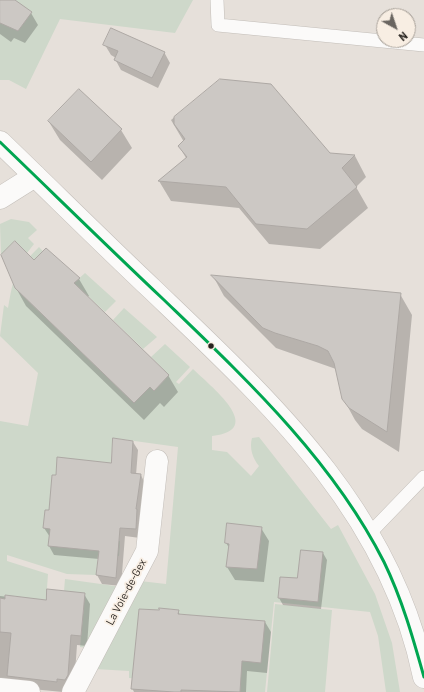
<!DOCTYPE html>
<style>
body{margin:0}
#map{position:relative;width:424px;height:692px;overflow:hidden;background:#e6e0da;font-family:Barlow,sans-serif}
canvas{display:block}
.north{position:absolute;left:376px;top:8px;width:40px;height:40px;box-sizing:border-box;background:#f8eee3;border:1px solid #a49d95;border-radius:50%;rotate:140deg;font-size:11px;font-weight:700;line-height:16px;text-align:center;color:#27231f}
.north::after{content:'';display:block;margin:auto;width:14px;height:18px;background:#6a6560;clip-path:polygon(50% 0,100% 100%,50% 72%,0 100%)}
</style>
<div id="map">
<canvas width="424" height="692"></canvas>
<div class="north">N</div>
</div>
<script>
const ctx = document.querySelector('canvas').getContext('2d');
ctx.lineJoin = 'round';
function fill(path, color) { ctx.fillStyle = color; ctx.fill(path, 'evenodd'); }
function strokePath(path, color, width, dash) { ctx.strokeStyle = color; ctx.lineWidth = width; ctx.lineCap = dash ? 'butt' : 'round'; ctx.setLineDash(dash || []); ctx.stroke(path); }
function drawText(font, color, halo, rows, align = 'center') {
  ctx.font = font + ' Barlow,sans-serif'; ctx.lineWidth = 3.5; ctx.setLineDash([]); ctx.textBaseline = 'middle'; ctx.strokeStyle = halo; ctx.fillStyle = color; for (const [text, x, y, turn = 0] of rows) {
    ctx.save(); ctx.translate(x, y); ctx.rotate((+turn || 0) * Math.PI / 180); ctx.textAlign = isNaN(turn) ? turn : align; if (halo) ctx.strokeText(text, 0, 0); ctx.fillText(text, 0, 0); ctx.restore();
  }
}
const green = new Path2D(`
 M0 0H193L175 33 60 19 26 89 9 80H0Z
 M11 219 29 222 37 230 28 238 34 244 27 253 15 241 1 255 0 224Z
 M39 247 49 258 21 294 134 403 150 387 154 391 169 375 151 357 165 344 190 367 176 382 179 384 193 369C209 385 268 430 212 436V450L227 452 251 476 259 466C253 459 249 448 252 438L259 437 331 529 338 525 375 594 392 643 400 692H386L378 636 370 612 274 602 265 692H240L241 677 195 650 198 616 178 614V610L159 609 155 656 140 679 129 678V671L95 669 140 581 166 584 178 447 113 438 104 540 120 541 119 556 98 555 96 575 67 574 7 555V561L48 574 46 602 5 595V599L0 598V421L28 426 38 373 0 336 4 305 8 308C14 275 14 272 39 247Z
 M85 273 116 301 105 312 74 283Z
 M124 308 157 337 143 349 113 320Z
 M65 579 115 586 117 588 87 648 80 647 84 603 64 591Z
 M275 604 332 610 325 692H267Z`);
const shadow = new Path2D(`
 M0 0H13L31 13 38 25 25 43 14 38 11 42 0 34Z
 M105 45 164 52 170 63 158 88 121 70 115 59 116 58 111 55Z
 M221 80 329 154 355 156 366 177 356 187 368 208 320 249 269 244 239 208 171 201 159 181 186 158 179 146 184 142 171 120Z
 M79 90 121 130 132 148 102 180 60 140 49 122Z
 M34 261 79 279 89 296 87 297 168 375 178 392 164 407 160 403 144 420 26 306 16 288Z
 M213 276 400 294 412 315 399 452 362 429 355 420 343 398 336 369 276 348 224 296Z
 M133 442 138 450 136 475H141L145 484 140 538 125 536 121 586 102 584 97 575 99 559 54 555 49 546 50 537 44 528 50 511 112 464Z
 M261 528 269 541 264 582 235 580 227 567 230 549 226 543Z
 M323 553 327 560 321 609 283 605 279 598 281 578 298 580Z
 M84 594 90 604 87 646 77 645 74 686 63 692 0 686V596L47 601Z
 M178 611 180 615 265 622 271 632 267 673 247 671 246 692H134L132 688Z`);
const building = new Path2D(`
 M0 0H15L32 12 18 31 0 23Z
 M111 28 165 52 152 78 114 60 118 51 103 45Z
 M220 79 271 84 330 153 355 155 342 168 357 187 307 229 256 224 226 187 158 181 187 157 178 146 185 139 174 124V117Z
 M79 89 122 129 91 162 48 121Z
 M15 241 34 260 46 248 80 278 74 283 169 375 154 391 150 387 134 403 15 288 1 255Z
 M211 275 401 293 387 432 349 408 342 399 334 363 328 351 318 346 275 333 263 328Z
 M113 438 133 441 131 473 141 474 136 509H137L136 529 120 528 116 578 96 575 99 551 48 546 50 529 43 528 45 510H49L52 475H56L57 457 111 463Z
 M227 523 262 527 257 569 226 567 229 544 225 543Z
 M301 550 323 552 318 602 278 598 280 577 297 578Z
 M47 589 85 593 81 636 71 635 68 675 65 680 57 679V682L7 676 11 633 0 632V598L5 599V595L46 600Z
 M159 608 179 610 178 614 265 621 261 663 242 661 240 692 181 690V692H174L131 689 139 609 159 610Z`);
const lane = new Path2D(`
 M217 0 218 25 424 45
 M369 534 424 477`);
const street = new Path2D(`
 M0 198 35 176
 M0 689 29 692
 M73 692 147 551 157 461`);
const secondary = new Path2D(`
 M0 142C51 191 101 241 153 290 270 402 390 511 424 677`);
const bus1 = new Path2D(`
 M0 142C54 194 108 247 163 299 245 378 332 459 384 562 402 599 413 638 424 677`);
const markers = [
 [211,346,3.5,"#27231f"]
];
const streetNames = [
 ["La Voie-de-Gex",126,592,-62]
];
fill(green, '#ced8ca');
fill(shadow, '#0003');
fill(building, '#ccc8c4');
strokePath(building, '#ada8a4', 1);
strokePath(lane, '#c2bdb8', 14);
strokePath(street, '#c2bdb8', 23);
strokePath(secondary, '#c2bdb8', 23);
strokePath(lane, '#fbfaf9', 13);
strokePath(street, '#fbfaf9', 22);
strokePath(secondary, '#fbfaf9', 22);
strokePath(bus1, '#00a651', 3);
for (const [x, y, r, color] of markers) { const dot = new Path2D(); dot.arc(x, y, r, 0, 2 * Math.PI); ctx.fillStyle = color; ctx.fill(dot); strokePath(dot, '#f8eee3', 1.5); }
drawText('11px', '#27231f', '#f8eee3', streetNames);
</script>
